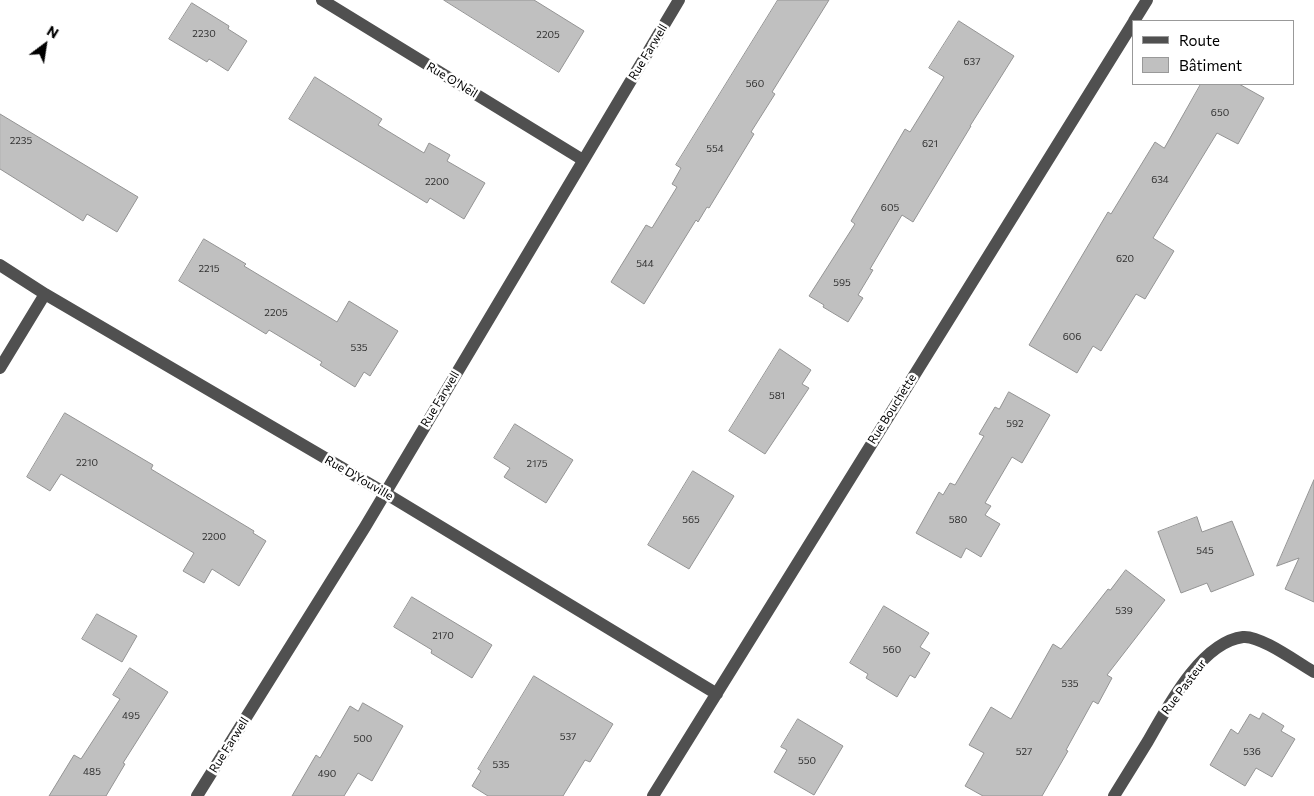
<!DOCTYPE html>
<meta charset="utf-8">
<style>
body{margin:0}
#map{position:relative;width:1314px;height:796px;overflow:hidden;background:#fff;font-family:Commissioner,sans-serif}
canvas{display:block}
.legend{position:absolute;left:1132px;top:20px;width:162px;height:65px;box-sizing:border-box;background:#fff;border:1px solid #999;margin:0;padding:6px 9px;list-style:none;font-size:15px;color:#000}
.legend li{display:flex;align-items:center;gap:10px;height:25px}
.legend b{width:25px;border:1px solid #999}
.north{position:absolute;left:20px;top:20px;width:50px;height:50px;-webkit-text-stroke:4px #fff;paint-order:stroke;rotate:31deg;font-size:14px;font-weight:700;line-height:20px;text-align:center;color:#000}
.north::after{content:'';display:block;margin:auto;width:18px;height:22px;background:#000;clip-path:polygon(50% 0,100% 100%,50% 72%,0 100%)}
</style>
<div id="map">
<canvas width="1314" height="796"></canvas>
<ul class="legend">
<li><b style="height:6px;background:#505050"></b>Route</li>
<li><b style="height:14px;background:#c0c0c0"></b>Bâtiment</li>
</ul>
<div class="north">N</div>
</div>
<script>
const ctx = document.querySelector('canvas').getContext('2d');
ctx.lineJoin = 'round';
function fill(path, color) { ctx.fillStyle = color; ctx.fill(path, 'evenodd'); }
function strokePath(path, color, width, dash) { ctx.strokeStyle = color; ctx.lineWidth = width; ctx.lineCap = dash ? 'butt' : 'round'; ctx.setLineDash(dash || []); ctx.stroke(path); }
function drawText(font, color, halo, rows, align = 'center') {
  ctx.font = font + ' Commissioner,sans-serif'; ctx.lineWidth = 5; ctx.setLineDash([]); ctx.textBaseline = 'middle'; ctx.strokeStyle = halo; ctx.fillStyle = color; for (const [text, x, y, turn = 0] of rows) {
    ctx.save(); ctx.translate(x, y); ctx.rotate((+turn || 0) * Math.PI / 180); ctx.textAlign = isNaN(turn) ? turn : align; if (halo) ctx.strokeText(text, 0, 0); ctx.fillText(text, 0, 0); ctx.restore();
  }
}
const building = new Path2D(`
 M444 0H534L584 31 559 72Z
 M778 0H829L772 92 775 94 751 132 754 134 709 208 707 207 698 222 696 220 644 304 611 282 646 225 652 228 677 187 672 184 681 168 676 165Z
 M192 3 229 26 228 29 247 41 228 71 209 59 207 62 169 39Z
 M959 21 1014 56 970 126H971L913 222 902 215 870 269 873 270 858 295 863 298 848 322 823 307 824 305 809 296 855 224 851 221 905 129 910 132 944 77 929 68Z
 M315 77 382 119 378 125 424 153 429 143 450 155 447 161 485 183 464 219 430 198 427 203 289 119Z
 M1201 84H1239L1264 98 1238 144 1217 133 1153 238 1174 251 1145 299 1136 294 1101 351 1093 346 1077 373 1029 345 1108 212 1111 214 1155 142 1164 148Z
 M0 114 138 197 117 232 87 214 83 221 0 169Z
 M204 239 246 264 244 266 337 322 349 301 398 331 370 376 364 372 355 387 320 365 322 362 269 330 266 334 179 281Z
 M780 349 811 370 802 384 809 388 765 454 729 431Z
 M1009 392 1050 415 1022 463 1012 457 985 503 991 506 985 515 1000 524 981 557 966 548 961 558 916 533 939 492 943 495 950 483 955 485 984 436 979 434 995 407 999 409Z
 M65 413 153 465 151 469 254 531 253 533 266 541 239 586 212 569 204 583 183 571 194 553 61 474 50 491 27 477Z
 M515 424 573 460 546 503 504 477 510 468 494 458Z
 M693 471 734 496 689 569 648 545Z
 M1314 480V602L1285 589 1299 558 1277 566Z
 M1197 517 1202 532 1232 521 1254 575 1211 592 1207 583 1181 593 1158 532Z
 M1126 570 1165 600 1107 675 1112 678 1098 704 1093 701 1066 750 1068 751 1042 796H983L965 786 984 753 969 745 991 707 1011 719 1053 644 1061 649 1108 589 1110 590Z
 M412 597 492 645 472 678 431 653 432 650 394 627Z
 M884 606 929 633 920 647 930 653 915 678 910 675 897 697 866 678 868 674 850 663Z
 M97 614 137 636 122 662 82 639Z
 M130 668 168 692 123 763 125 764 106 796H49L74 755 81 759 120 699 113 695Z
 M534 676 613 724 590 762 585 760 563 796H488L472 786 481 771 478 769Z
 M363 703 403 726 372 781 358 773 344 796H292L316 755 320 758 350 706 358 711Z
 M1263 713 1284 726 1281 731 1295 739 1272 777 1256 768 1245 786 1210 765 1231 729 1238 734 1250 714 1259 719Z
 M798 719 843 746 814 795 774 772 787 750 781 747Z`);
const minor = new Path2D(`
 M322 0 583 160
 M1134 21 1147 0
 M0 265 45 294 385 493 717 694
 M0 368 45 294
 M197 796 365 527 679 0
 M653 796 1133 23
 M1114 796C1125 778 1137 759 1148 741 1167 708 1201 642 1243 637 1260 635 1298 663 1314 672`);
const numberNames = [
 ["2230",204,34],
 ["2205",548,35],
 ["637",972,62],
 ["560",755,84],
 ["650",1220,113],
 ["2235",21,141],
 ["621",930,144],
 ["554",715,149],
 ["634",1160,180],
 ["2200",437,182],
 ["605",890,208],
 ["620",1125,259],
 ["544",645,264],
 ["2215",209,269],
 ["595",842,283],
 ["2205",276,313],
 ["606",1072,337],
 ["535",359,348],
 ["581",777,396],
 ["592",1015,424],
 ["2210",87,463],
 ["2175",537,464],
 ["565",691,520],
 ["580",958,520],
 ["2200",214,537],
 ["545",1205,551],
 ["539",1124,611],
 ["2170",443,636],
 ["560",892,650],
 ["535",1070,684],
 ["495",131,716],
 ["537",568,737],
 ["500",363,739],
 ["527",1024,752],
 ["536",1252,752],
 ["550",807,761],
 ["535",501,765],
 ["485",92,772],
 ["490",327,774]
];
const streetNames = [
 ["Rue Farwell",648,52,-59],
 ["Rue O'Neil",452,80,31],
 ["Rue Farwell",440,399,-59],
 ["Rue Bouchette",892,409,-58],
 ["Rue D'Youville",359,478,30],
 ["Rue Pasteur",1184,687,-53],
 ["Rue Farwell",229,745,-58]
];
fill(building, '#c0c0c0');
strokePath(building, '#949494', 1);
strokePath(minor, '#505050', 12);
drawText('10px', '#303030', null, numberNames);
drawText('12px', '#000', '#fff', streetNames);
</script>
